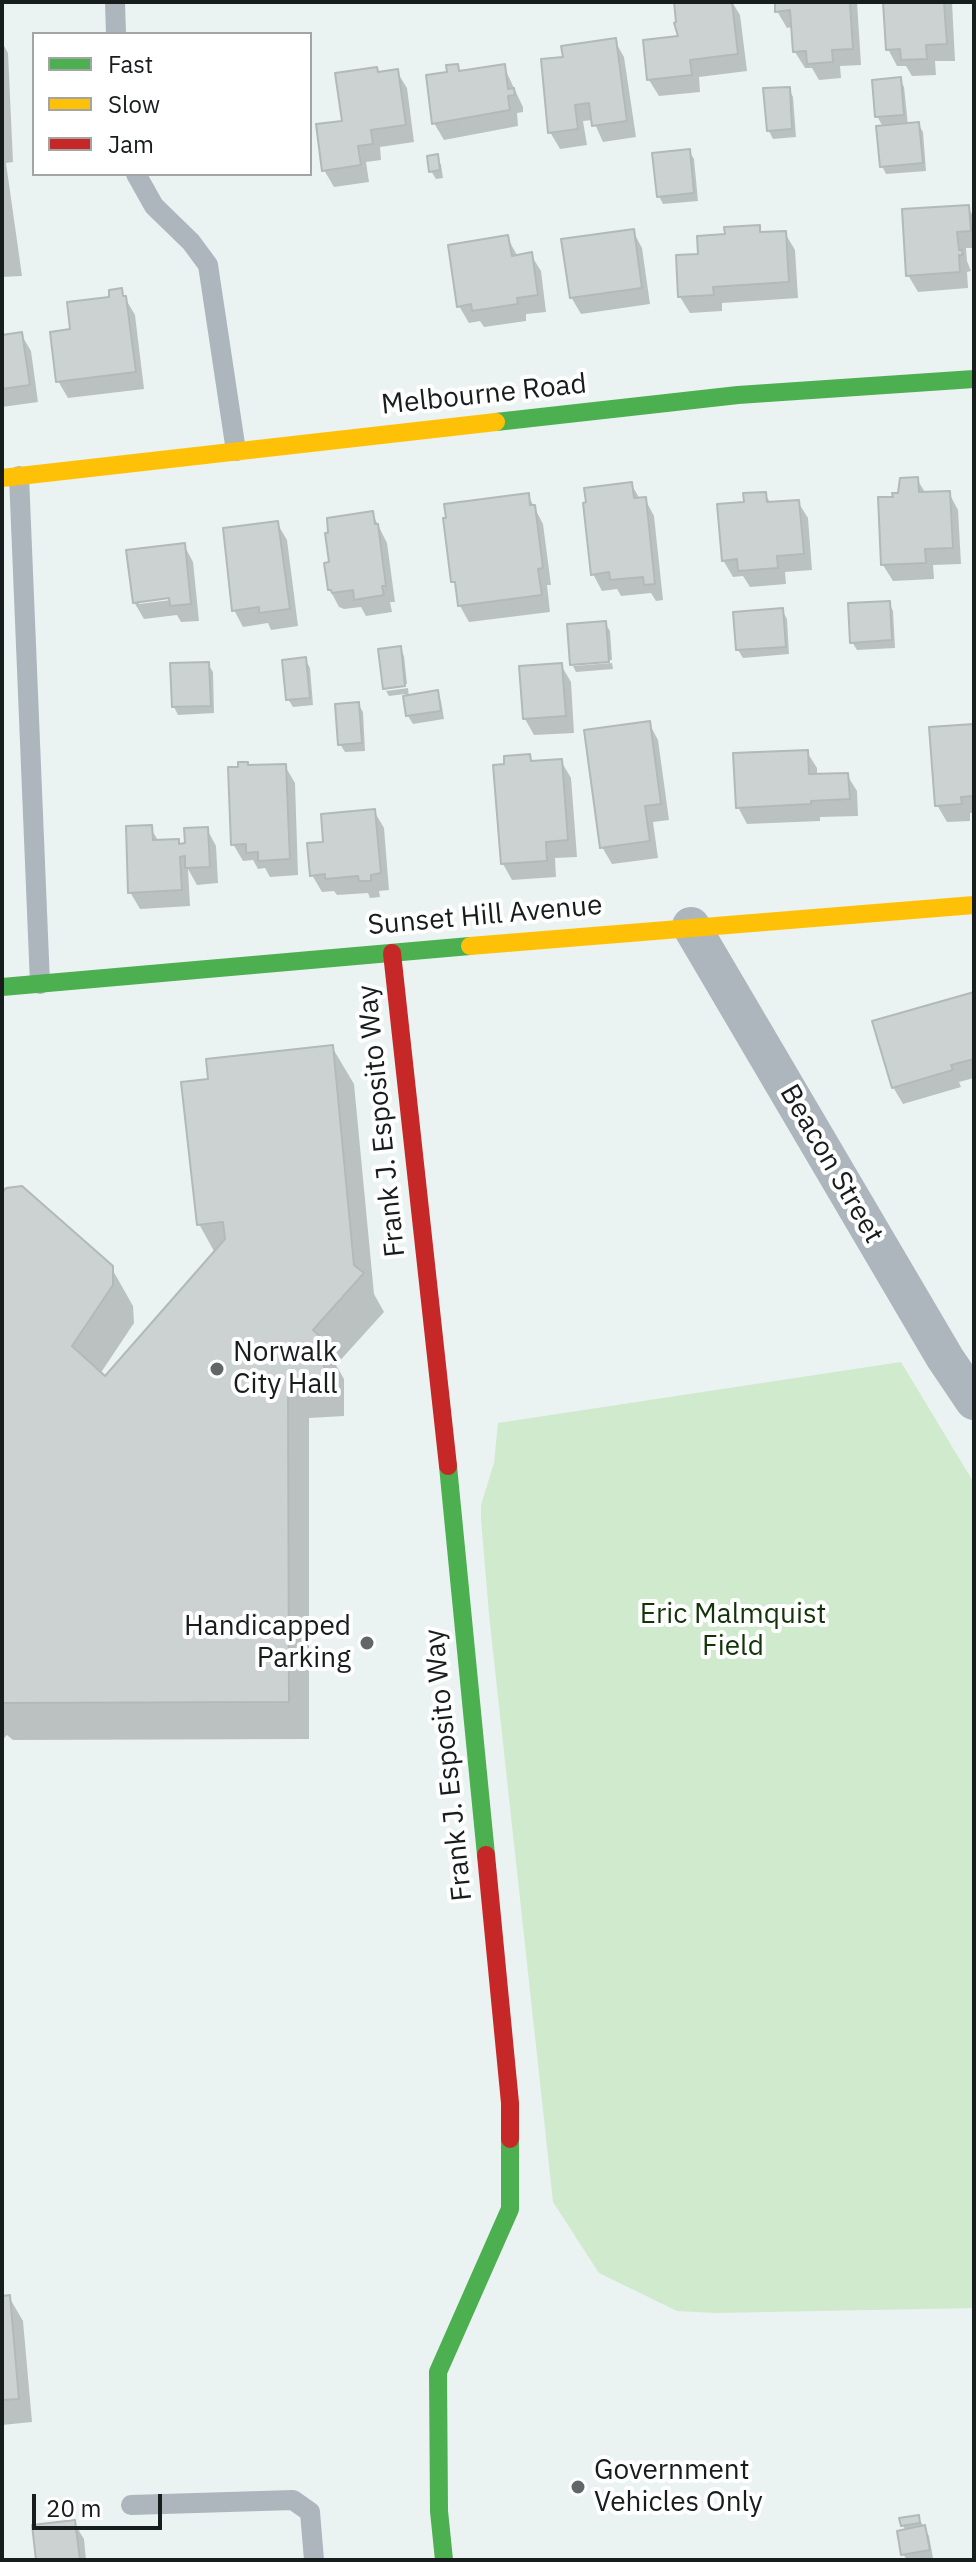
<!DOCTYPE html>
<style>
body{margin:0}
#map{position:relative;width:976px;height:2562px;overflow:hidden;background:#eaf2f2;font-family:"IBM Plex Sans",sans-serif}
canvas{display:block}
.frame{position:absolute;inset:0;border:4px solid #171c1d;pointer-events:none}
.legend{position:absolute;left:32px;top:32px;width:280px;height:144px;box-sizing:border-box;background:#fff;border:2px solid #a2a4a5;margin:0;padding:10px 14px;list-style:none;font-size:24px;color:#171c1d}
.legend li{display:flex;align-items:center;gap:16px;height:40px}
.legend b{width:40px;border:2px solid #a2a4a5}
.scale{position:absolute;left:32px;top:2494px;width:130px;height:36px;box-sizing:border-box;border:4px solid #171c1d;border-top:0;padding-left:10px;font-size:24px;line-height:28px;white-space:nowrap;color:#171c1d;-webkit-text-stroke:6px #fff;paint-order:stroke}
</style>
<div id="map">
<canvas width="976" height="2562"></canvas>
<div class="frame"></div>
<ul class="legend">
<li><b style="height:10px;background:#4caf50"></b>Fast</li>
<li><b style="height:10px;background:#ffc107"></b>Slow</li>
<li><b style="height:10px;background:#c62828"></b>Jam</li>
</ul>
<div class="scale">20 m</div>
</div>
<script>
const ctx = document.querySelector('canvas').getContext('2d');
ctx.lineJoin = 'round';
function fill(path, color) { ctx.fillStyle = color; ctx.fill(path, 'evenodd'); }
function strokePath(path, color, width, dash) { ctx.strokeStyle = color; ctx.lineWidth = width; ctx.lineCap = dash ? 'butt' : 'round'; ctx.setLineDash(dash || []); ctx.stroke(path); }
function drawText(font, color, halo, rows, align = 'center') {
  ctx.font = font + ' "IBM Plex Sans",sans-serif'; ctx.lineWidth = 8; ctx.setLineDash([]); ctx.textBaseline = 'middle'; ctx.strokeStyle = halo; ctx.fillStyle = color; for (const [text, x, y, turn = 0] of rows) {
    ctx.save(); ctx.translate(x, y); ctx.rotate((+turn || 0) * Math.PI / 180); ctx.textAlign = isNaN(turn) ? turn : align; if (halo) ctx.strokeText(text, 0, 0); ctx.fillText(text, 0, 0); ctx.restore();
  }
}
const green = new Path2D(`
 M901 1362 974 1483V2308L716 2313 677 2311 599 2273 553 2202 489 1614 481 1519V1505L494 1463 498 1423Z`);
const shadow = new Path2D(`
 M679 2H732L740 15 747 71 699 77 700 92 659 96 649 80 681 37Z
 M777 2H857L861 65 840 66 841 78 819 80 812 68H805L795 52 793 27 787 28 777 11Z
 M885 2H952L955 61H935L936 75 912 76 906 66H897L888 49Z
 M615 41 624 57 636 137 603 142 593 120 583 121 587 145 560 149 550 132 565 58Z
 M2 42 8 53 13 162 6 163 22 276 2 277Z
 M457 66 461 73 504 67 523 107V112L517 113 518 126 444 140 434 123 449 74Z
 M397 72 407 88 414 142 380 147 381 160 366 162 369 182 334 187 324 170 344 123 379 74Z
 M900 79 904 87 908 125 918 124 923 132 926 171 886 174 882 166 883 127 877 116Z
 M789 89 793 97 796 137 773 139 769 131Z
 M689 151 694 159 698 201 663 204 659 196Z
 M437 157 441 165 443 178 436 179 431 171Z
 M968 207 974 218V248H966L967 261 971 271 967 272 968 288 918 292 908 275Z
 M759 227 763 234 785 233 795 250 798 298 722 303V311L690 313 680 297 700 256 727 236Z
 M633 231 642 248 650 304 581 314 571 297Z
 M507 237 518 257 531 255 541 271 546 312 526 314V321L484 327 480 321 469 323 459 306Z
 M121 291 135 315 144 389 68 398 58 381 73 331Z
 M21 334 31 351 38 402 2 407V336Z
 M917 479 926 494 949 493 958 510 961 564 933 565 934 579 893 581 883 565 895 499Z
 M631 484 640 499H645L654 516 663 600 656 601 651 593 621 596 617 589 602 591 593 574Z
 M765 494 771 504 798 502 808 518 812 570 785 572 786 584 750 587 743 576 733 577 723 560 747 504Z
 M528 495 543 524 551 585H547L550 612 469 622 460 606 458 590 453 581Z
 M372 513 387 543 395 602H390L392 612 366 616 361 607 344 609 339 607 330 590V534Z
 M277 523 287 540 298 626 271 630 268 623 243 627 234 610Z
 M184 545 193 562 199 621 181 622 177 615 144 619 134 602ZM179 595V599L139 604V600Z
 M889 603 893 611 895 648 857 650 852 642Z
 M782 610 787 619 789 654 743 658 738 650Z
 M605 623 610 631 612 660 572 662V665L569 626Z
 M400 648 404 656 407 684 385 687V689L380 650Z
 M305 659 310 668 313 705 293 707 288 699Z
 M612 663 613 669 576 672 573 666Z
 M208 664 213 672 214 713 178 715 174 707Z
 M561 665 571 682 574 733 534 735 525 719Z
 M408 688 409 697 437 693 441 701 444 719 413 724 408 716 405 694 389 696 386 691Z
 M358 704 363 712 365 751 345 752 340 744Z
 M649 723 658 740 669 820 653 822 658 858 612 864 602 847Z
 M974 724V813H970V821L947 822 937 805 931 728Z
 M807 752 817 768V776L847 775 857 791 858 816 820 817V821L747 824 738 807Z
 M529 756 533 763 561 761 571 778 577 857 555 858 556 877 512 880 503 864 506 766Z
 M285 766 295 783 298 875 270 877 265 868 258 869 253 860 243 861 233 844Z
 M374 811 384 828 389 890 379 891 380 897 370 898 368 893 337 895 334 891 322 892 312 875 325 844Z
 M150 827 159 842 178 841 181 846 187 845 207 829 216 846 218 883 197 885 188 869 190 906 140 909 130 892Z
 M974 995V1078L959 1082 961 1087 903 1104 893 1087Z
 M332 1047 354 1084 374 1294 384 1312 336 1365 344 1379V1416L309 1418V1739L13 1740 7 1735 2 1740V1196L111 1267 133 1306 134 1323 100 1374 105 1378 215 1253 199 1224 210 1081Z
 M9 2297 23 2321 32 2422 2 2425V2298Z
 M918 2517 929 2536 933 2558 907 2560 903 2554 906 2531 903 2526Z
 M74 2523 84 2539 86 2560H38Z`);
const building = new Path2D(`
 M674 2H732L738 54 690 60 692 75 647 80 643 40 678 36 674 23 676 22Z
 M775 2H850L853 49 832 50 833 62 807 64 806 51 793 52 790 10 775 12Z
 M883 2H944L947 44 926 45 927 59 901 60 900 49 886 50Z
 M616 38 627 121 592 126 589 103 575 105 578 129 548 133 541 59 563 57 561 46Z
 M458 64 459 71 505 64 508 89 514 88 515 95 508 96 510 110 432 124 426 75 447 72 446 65Z
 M377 67 378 72 398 69 406 125 371 130 373 144 358 146 361 165 322 171 316 124 342 121 335 73Z
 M901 77 904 115 875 117 872 80Z
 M790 87 792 129 767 131 763 88Z
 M919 122 923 163 880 167 876 126Z
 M690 149 694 193 657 197 652 153Z
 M438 154 440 170 429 172 427 156Z
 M969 205 971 231 957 232 959 250H962L963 255H959L960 272 906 276 902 209Z
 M760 225V232L786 231 789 282 713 287 714 295 678 297 676 255 698 254 697 236 725 234 724 227Z
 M634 229 642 288 570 298 561 239Z
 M508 235 512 256 532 252 538 295 517 298 518 304 472 311 471 304 457 307 448 245Z
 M122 288 123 296H126L136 372 56 382 50 332 70 329 67 302 109 297V290Z
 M22 332 30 385 2 389V335Z
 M918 477 919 492 950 491 953 548 925 549 926 563 881 565 878 497H893L892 493H898L900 478Z
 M632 482 634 498 646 497 655 584 644 585 643 577 610 580 609 572 591 575 583 503 586 502 584 488Z
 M766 492 767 502 799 500 804 554 777 556 778 568 738 571 737 559 722 561 717 504 744 502 743 493Z
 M529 493 530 505H535L543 568 538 569 542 595 458 606 455 582H451L443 518H446L444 504Z
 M373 511 375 524H378L386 586H382L384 595 354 600 353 590 332 593 331 590H328L324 563 329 562 325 533H328L327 518Z
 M278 521 290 609 259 613V607L232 611 223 528Z
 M185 543 191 604 170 606 169 598 133 603 126 550Z
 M890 601 892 640 850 643 848 603Z
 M783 608 786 647 736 650 733 612Z
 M606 621 609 662 570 665 567 624Z
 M401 646 405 686 383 689 378 649Z
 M306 657 310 698 286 700 282 660Z
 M209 662 211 706 172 707 170 663Z
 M562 663 566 716 523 719 519 666Z
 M438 690 441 711 406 716 403 696Z
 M359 702 362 743 338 745 335 704Z
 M650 721 661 804 645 806 650 841 600 848 584 730Z
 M974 724V796L961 797 962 804 935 806 929 727Z
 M808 750 809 774 848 773 850 799 811 801V804L736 808 733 753Z
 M530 754 531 761 562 759 568 840 546 842 547 861 501 864 493 765 504 764V756Z
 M238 762H248V765L286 764 290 859 258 861V852L246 853V844L231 845 228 767H238Z
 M375 809 381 873 371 875V881H359L358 876 325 879V874L310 876 307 843 323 842 321 814Z
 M152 825 153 840 179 839V844L185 843 184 828 208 827 210 867 185 868V856L180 857 182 890 128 893 126 826Z
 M974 992V1059L951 1065 953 1070 892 1088 872 1021Z
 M333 1045 354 1265 364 1273 313 1330 324 1340V1379L288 1381 289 1702 2 1703V1193L6 1188 22 1186 113 1266V1285L72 1346 105 1376 225 1239 223 1222 197 1225 181 1082 208 1079 206 1059Z
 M10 2295 19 2399 2 2400V2296Z
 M919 2515 920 2523 901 2526 899 2518Z
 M75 2520 80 2560H36L32 2525Z
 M925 2525 930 2550 901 2555 897 2531Z`);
const lane = new Path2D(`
 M115 2 116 34
 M136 174 154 206 191 242 208 265 236 451
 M19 476 40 984
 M131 2505 293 2500 310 2512 314 2560`);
const street = new Path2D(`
 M691 926 945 1358 974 1401`);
const fast = new Path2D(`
 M496 422 738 395 974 379
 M2 987 470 946
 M448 1466 486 1855
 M444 2560 439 2511 438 2372 510 2209V2139`);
const slow = new Path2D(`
 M2 478 496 422
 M470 946 974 905`);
const jam = new Path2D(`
 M392 953 448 1466
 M486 1855 510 2103V2139`);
const markers = [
 [217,1369,8,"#616768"],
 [367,1643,8,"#616768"],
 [578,2487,8,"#616768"]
];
const streetNames = [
 ["Melbourne Road",484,395,-6],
 ["Sunset Hill Avenue",485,916,-5],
 ["Frank J. Esposito Way",382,1121,-96],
 ["Beacon Street",831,1164,60],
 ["Frank J. Esposito Way",449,1765,-96]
];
const poiNames = [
 ["Norwalk",233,1353],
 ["City Hall",233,1385],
 ["Handicapped",351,1627,"right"],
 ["Parking",351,1659,"right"],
 ["Government",594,2471],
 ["Vehicles Only",594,2503]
];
const parkNames = [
 ["Eric Malmquist",733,1615],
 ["Field",733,1647]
];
fill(green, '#cfeacd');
fill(shadow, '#0003');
fill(building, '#ccd2d1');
strokePath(building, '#b2b9b8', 2);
strokePath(lane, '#acb6bc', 20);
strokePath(street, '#acb6bc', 38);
strokePath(fast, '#4caf50', 18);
strokePath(slow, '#ffc107', 18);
strokePath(jam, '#c62828', 18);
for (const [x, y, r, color] of markers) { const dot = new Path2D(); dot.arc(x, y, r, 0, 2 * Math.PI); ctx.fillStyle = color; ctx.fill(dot); strokePath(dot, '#fff', 3); }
drawText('28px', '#171c1d', '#fff', streetNames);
drawText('28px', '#171c1d', '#fff', poiNames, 'left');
drawText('28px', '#133309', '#fff', parkNames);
</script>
